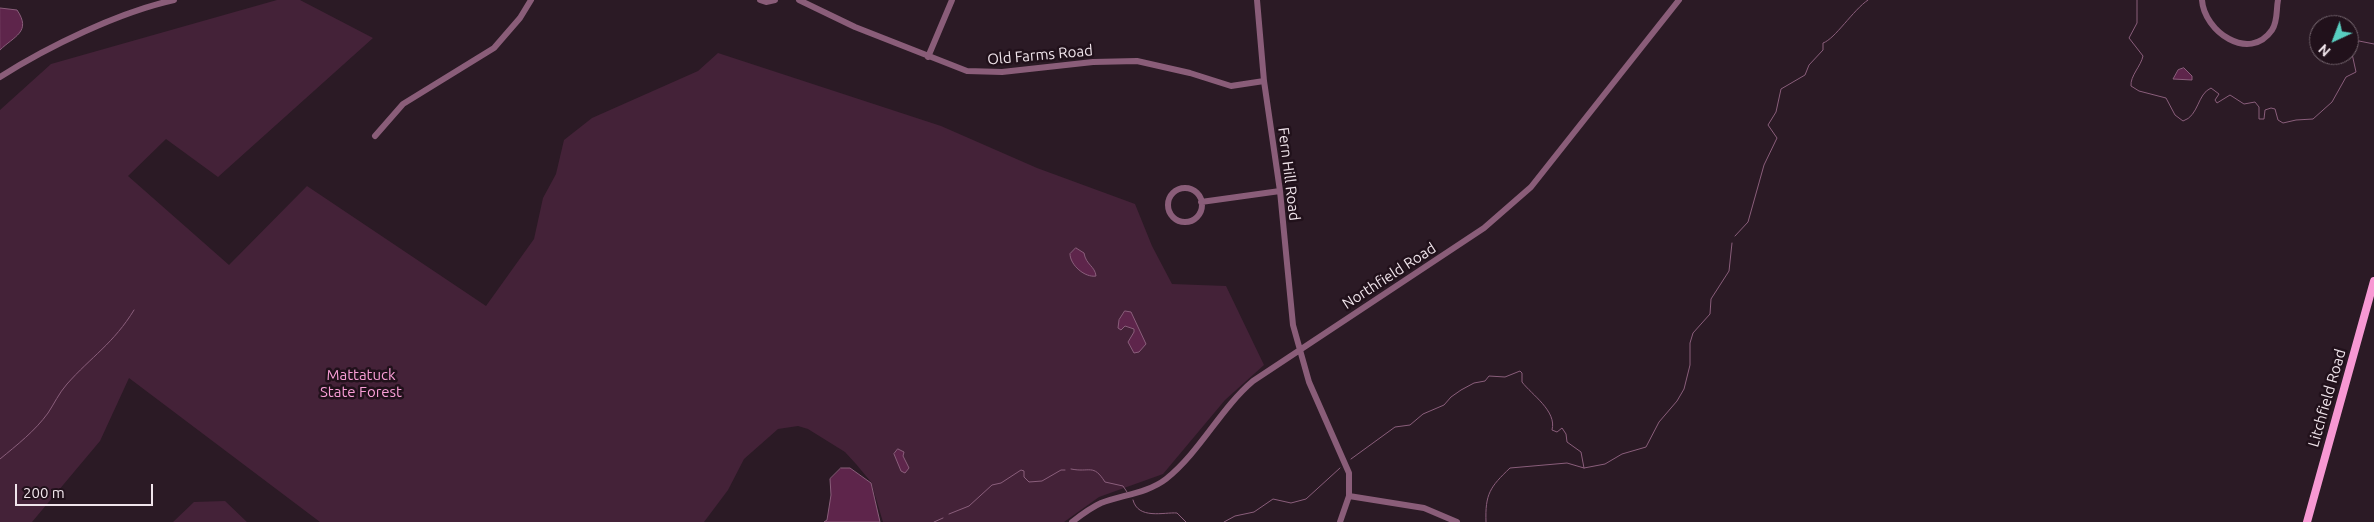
<!DOCTYPE html>
<style>
body{margin:0}
#map{position:relative;width:2374px;height:522px;overflow:hidden;background:#2b1a25;font-family:Ubuntu,sans-serif}
canvas{display:block}
.north{position:absolute;left:2309px;top:15px;width:50px;height:50px;box-sizing:border-box;background:#21111b;border:1px solid #74656e;border-radius:50%;rotate:223deg;font-size:14px;font-weight:700;line-height:20px;text-align:center;color:#f0e4eb}
.north::after{content:'';display:block;margin:auto;width:18px;height:22px;background:#58cec0;clip-path:polygon(50% 0,100% 100%,50% 72%,0 100%)}
.scale{position:absolute;left:15px;top:484px;width:138px;height:22px;box-sizing:border-box;border:2px solid #f0e4eb;border-top:0;padding-left:6px;font-size:15px;line-height:18px;white-space:nowrap;color:#f0e4eb;-webkit-text-stroke:4px #21111b;paint-order:stroke}
</style>
<div id="map">
<canvas width="2374" height="522"></canvas>
<div class="north">N</div>
<div class="scale">200 m</div>
</div>
<script>
const ctx = document.querySelector('canvas').getContext('2d');
ctx.lineJoin = 'round';
function fill(path, color) { ctx.fillStyle = color; ctx.fill(path, 'evenodd'); }
function strokePath(path, color, width, dash) { ctx.strokeStyle = color; ctx.lineWidth = width; ctx.lineCap = dash ? 'butt' : 'round'; ctx.setLineDash(dash || []); ctx.stroke(path); }
function drawText(font, color, halo, rows, align = 'center') {
  ctx.font = font + ' Ubuntu,sans-serif'; ctx.lineWidth = 5; ctx.setLineDash([]); ctx.textBaseline = 'middle'; ctx.strokeStyle = halo; ctx.fillStyle = color; for (const [text, x, y, turn = 0] of rows) {
    ctx.save(); ctx.translate(x, y); ctx.rotate((+turn || 0) * Math.PI / 180); ctx.textAlign = isNaN(turn) ? turn : align; if (halo) ctx.strokeText(text, 0, 0); ctx.fillText(text, 0, 0); ctx.restore();
  }
}
const green = new Path2D(`
 M277 0H300L373 38 218 177 166 139 128 176 229 265 307 186 486 306 534 239 543 198 556 174 564 140 592 118 698 71 718 53 941 126 1037 168 1135 204 1152 246 1172 284 1226 286 1264 365 1225 400 1163 474 1099 497 1064 522H883L871 482 856 464 845 452 808 429 798 426 778 429 744 459 728 490 704 522H320L129 378 100 441 32 522H0V110L51 64Z
 M225 501 247 522H173L194 502Z`);
const water = new Path2D(`
 M0 8 17 10C32 32 14 36 0 50Z
 M2184 68 2192 76V80L2173 79 2178 70Z
 M1076 248 1084 253C1086 265 1095 266 1096 276 1085 278 1070 265 1070 254Z
 M1125 311 1131 312 1146 344 1139 352 1134 353 1128 342 1134 332V329L1125 326 1121 330 1118 328 1119 320Z
 M898 449 904 452 903 456 909 468 905 473 901 471 894 454Z
 M841 468H850L871 483 880 522H824L827 520 831 495 830 479Z`);
const stream = new Path2D(`
 M2137 0V23L2129 38 2143 56C2141 66 2130 76 2131 86L2139 91 2166 98 2175 115 2183 121C2199 116 2197 94 2211 88L2219 94 2215 100 2217 103 2230 95 2244 104 2255 102 2259 107V119H2264L2265 110 2271 108 2275 109 2278 120 2283 123 2296 120 2313 119 2332 102 2346 77 2356 72 2351 49 2352 43 2359 41 2374 44
 M1735 236 1748 222 1764 165 1777 138 1768 125 1776 112 1781 89 1805 75 1809 65 1823 50V43C1835 39 1853 10 1868 0
 M0 459C17 445 35 431 48 413 54 404 59 393 67 384 91 357 114 343 134 310
 M1351 459 1395 427 1410 425 1423 414 1444 405 1451 397 1461 390 1474 383 1485 381 1489 376 1505 377 1520 371 1522 373V382C1532 395 1557 411 1552 430L1557 432 1562 428 1566 434 1567 442 1581 452 1584 468
 M1071 469C1090 473 1093 463 1105 482L1123 486 1127 492
 M1133 500C1138 520 1164 512 1177 513L1186 522
 M949 514 969 506 992 485 1001 483 1021 470 1024 471V477L1029 482 1042 481 1061 470H1065
 M934 522 943 518
 M1224 522 1235 516 1254 512 1273 499 1291 503 1306 499 1340 468
 M1486 522C1485 494 1490 487 1510 468L1567 463 1584 468 1605 464 1622 454 1646 447 1659 422 1677 401 1684 389 1690 365V343L1693 333 1710 314 1711 299 1729 271 1732 243`);
const minor = new Path2D(`
 M760 0 766 2 775 0
 M799 0 855 27 967 71 1002 72 1093 62 1137 61 1190 73 1231 86 1264 81
 M1257 0 1264 81 1280 191 1293 325 1309 382 1349 473V496L1340 522
 M2202 0C2204 31 2249 63 2272 30 2278 21 2276 10 2278 0
 M928 57 952 0
 M0 77C47 47 119 12 174 0
 M375 136 403 104 494 48 520 18 531 0
 M1168 205a17 17 0 1 1 34 0a17 17 0 1 1-34 0Z
 M1201 202 1280 191
 M1349 496 1424 508 1457 522
 M1072 522C1081 515 1090 508 1101 503 1122 495 1148 493 1166 479 1200 452 1220 409 1253 381L1484 228 1531 187 1679 0`);
const major = new Path2D(`
 M2307 522 2374 281`);
const streetNames = [
 ["Old Farms Road",1040,55,-5],
 ["Fern Hill Road",1289,174,83],
 ["Northfield Road",1389,276,-33],
 ["Litchfield Road",2327,398,-74]
];
const parkNames = [
 ["Mattatuck",361,375],
 ["State Forest",361,392]
];
fill(green, '#442238');
fill(water, '#5e254b');
strokePath(water, '#8a5e7b', 1);
strokePath(stream, '#8a5e7b', 1);
strokePath(minor, '#8a5d79', 6);
strokePath(major, '#f798d3', 8);
drawText('15px', '#f0e4eb', '#21111b', streetNames);
drawText('15px', '#f99ed6', '#21111b', parkNames);
</script>
